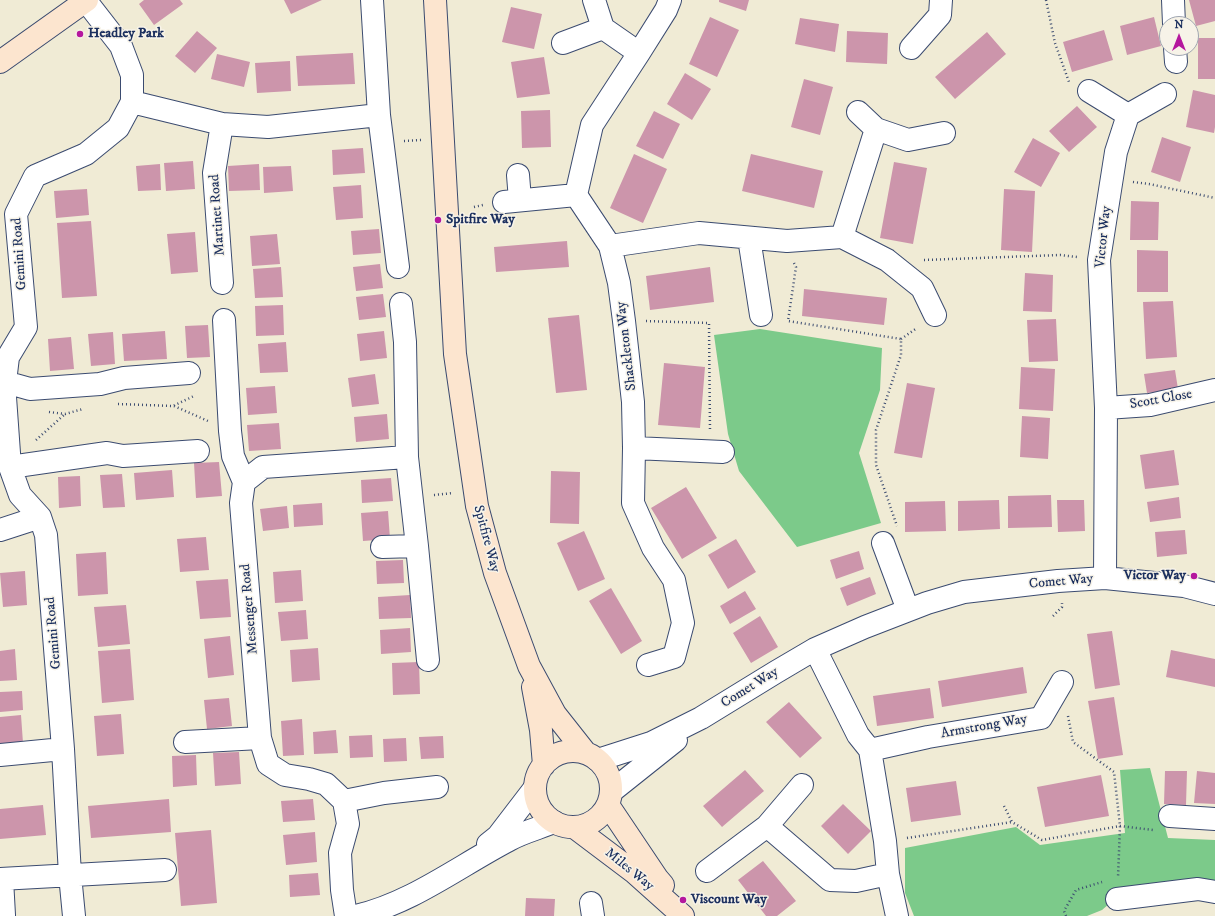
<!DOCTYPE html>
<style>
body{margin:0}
#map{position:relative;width:1215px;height:916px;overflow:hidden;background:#f0ebd5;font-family:"IM FELL DW Pica",serif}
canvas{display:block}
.north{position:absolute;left:1159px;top:16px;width:40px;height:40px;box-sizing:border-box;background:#f7f3e8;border:1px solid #9fa5b1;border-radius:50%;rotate:0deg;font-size:11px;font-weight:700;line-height:16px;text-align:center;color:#1b2f5e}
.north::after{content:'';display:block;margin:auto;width:14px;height:18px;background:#b5179e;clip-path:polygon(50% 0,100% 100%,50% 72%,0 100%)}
</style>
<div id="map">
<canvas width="1215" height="916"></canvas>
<div class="north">N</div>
</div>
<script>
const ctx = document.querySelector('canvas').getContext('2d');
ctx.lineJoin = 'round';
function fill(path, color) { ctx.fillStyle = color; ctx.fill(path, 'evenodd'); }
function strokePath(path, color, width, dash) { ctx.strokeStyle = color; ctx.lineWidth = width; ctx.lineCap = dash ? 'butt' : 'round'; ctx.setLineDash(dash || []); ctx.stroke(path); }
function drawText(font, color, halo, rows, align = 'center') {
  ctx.font = font + ' "IM FELL DW Pica",serif'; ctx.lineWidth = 3; ctx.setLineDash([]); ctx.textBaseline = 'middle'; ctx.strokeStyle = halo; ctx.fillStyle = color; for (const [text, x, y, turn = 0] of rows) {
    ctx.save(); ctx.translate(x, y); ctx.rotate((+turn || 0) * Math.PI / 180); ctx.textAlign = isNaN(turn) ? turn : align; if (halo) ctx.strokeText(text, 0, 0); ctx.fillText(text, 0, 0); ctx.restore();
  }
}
const green = new Path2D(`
 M760 329 882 348 880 390 859 453 881 523 797 547 739 471 728 434 714 335Z
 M1150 768 1168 838 1215 840V891L1125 890 1102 910 1087 916H914L905 893V848L1016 827 1040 845 1125 833 1120 770Z`);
const building = new Path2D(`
 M144 0H180L183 4 154 25 139 4Z
 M284 0H322L291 14Z
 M719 0H749L746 11 719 2Z
 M1189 0H1215V21L1196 26Z
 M511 7 542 14 534 49 502 42Z
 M710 17 739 30 717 77 689 64Z
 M1154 17 1161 46 1127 55 1120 26Z
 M800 18 839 24 835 52 795 44Z
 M1104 30 1113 60 1072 72 1063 42Z
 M197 31 217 48 195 73 175 56Z
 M847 31 888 33 887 64 846 62Z
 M987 32 1006 54 955 99 935 77Z
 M1198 38H1215V79H1198Z
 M353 53 355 84 298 86 296 56Z
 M217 54 250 62 244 87 211 79Z
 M544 57 550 94 517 98 511 62Z
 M290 61 291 91 257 93 255 63Z
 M685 73 711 89 692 120 667 104Z
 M804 79 833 87 820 135 791 127Z
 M1193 90 1215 95V127L1214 133 1186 127Z
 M1077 106 1097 127 1069 152 1049 131Z
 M550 110 551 147 522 148 521 111Z
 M654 111 680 124 663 159 636 146Z
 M1162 137 1191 147 1180 182 1151 172Z
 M1033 138 1060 153 1041 187 1014 172Z
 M363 148 365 173 333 175 332 150Z
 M634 154 667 169 643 223 610 208Z
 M751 154 823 171 814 208 742 191Z
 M193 161 195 189 166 191 164 163Z
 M894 162 927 168 913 244 880 238Z
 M160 164 161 190 138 191 136 166Z
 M259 164 260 190 229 191 228 166Z
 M291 166 293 191 264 193 263 167Z
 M361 185 363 218 336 220 333 187Z
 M87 189 89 215 56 218 54 191Z
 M1004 189 1035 191 1032 252 1001 250Z
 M1131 201 1159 202 1158 240H1130Z
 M91 221 97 296 62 298 57 223Z
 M379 229 381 253 353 255 351 231Z
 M195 232 198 272 171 274 167 234Z
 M277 234 280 264 252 266 250 236Z
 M567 241 569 267 496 272 494 247Z
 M1137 250 1168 251V292H1137Z
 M380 264 383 288 356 291 353 267Z
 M281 267 283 297 255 298 253 269Z
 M710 267 714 302 650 310 646 276Z
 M1025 273 1053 275 1052 312 1023 311Z
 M804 289 887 298 884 325 802 316Z
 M383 294 386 317 359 320 356 297Z
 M1173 301 1177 357 1146 359 1143 302Z
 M283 305 284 335 256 336 255 306Z
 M579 315 587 390 556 393 548 318Z
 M1056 319 1058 361 1029 362 1027 320Z
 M208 325 210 357 187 358 185 326Z
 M165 331 167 359 124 361 122 334Z
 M384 331 387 358 360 361 357 334Z
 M113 332 115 364 91 366 88 334Z
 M71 337 74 369 50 371 48 339Z
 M286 342 288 372 260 373 258 344Z
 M664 363 705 367 700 428 658 425Z
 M1021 367 1055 369 1053 411 1019 409Z
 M1175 370 1178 389 1147 393 1144 374Z
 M375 374 379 404 352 407 348 378Z
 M907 383 935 388 922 458 894 453Z
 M275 386 277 413 248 415 246 388Z
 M387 414 389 439 356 442 354 417Z
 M1022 416 1050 418 1048 459 1020 457Z
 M279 423 281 449 249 451 247 425Z
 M1174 450 1179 485 1145 489 1140 455Z
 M219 462 222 496 196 498 194 463Z
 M172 470 174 497 136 500 134 473Z
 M551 471 580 472 579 524 550 523Z
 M122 474 125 507 103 508 100 475Z
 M80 476 81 506 59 508 58 477Z
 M391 478 393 501 362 503 361 480Z
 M686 487 717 538 682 559 651 508Z
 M1051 495 1052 527 1008 528V496Z
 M1179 497 1181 518 1150 522 1147 502Z
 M999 500 1000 529 958 531V501Z
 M1057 500H1084L1085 531 1058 532Z
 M945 501 946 531 905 532V502Z
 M322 503 323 525 294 527 293 505Z
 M287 506 289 528 263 531 260 509Z
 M388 511 390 539 363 541 361 513Z
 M1185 530 1187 554 1157 557 1155 532Z
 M584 531 605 579 578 591 557 543Z
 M206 537 209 570 180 572 177 539Z
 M736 539 756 572 728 589 708 555Z
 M859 551 864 569 836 579 830 560Z
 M106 552 108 594 78 596 76 554Z
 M403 560 404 583 377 584 376 561Z
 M301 570 303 601 275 603 273 572Z
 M25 571 27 605 3 607 0 573Z
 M870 577 876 594 847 606 840 588Z
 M228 579 231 617 200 619 196 581Z
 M611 588 642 641 621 654 589 601Z
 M745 591 756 609 730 624 720 606Z
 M410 595 411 618 379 619 378 597Z
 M126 605 130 644 98 647 94 607Z
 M306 610 308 639 281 641 278 612Z
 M760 616 778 647 751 663 733 633Z
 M410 628 411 652 381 654 380 630Z
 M1112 631 1120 685 1095 689 1087 634Z
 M230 636 234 675 208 678 204 639Z
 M318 648 320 680 292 682 290 650Z
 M15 649 17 680 0 681V651Z
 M130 649 134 700 102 703 98 651Z
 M1171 650 1215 659V687L1166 677Z
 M419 662 420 694 393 695 392 663Z
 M1023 667 1027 693 942 707 938 681Z
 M930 688 934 718 877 726 873 696Z
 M22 691 23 710 0 712V692Z
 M1114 697 1123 755 1098 759 1088 701Z
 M229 698 232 726 207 729 204 700Z
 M789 702 822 738 800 758 766 722Z
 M121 714 124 754 97 756 94 716Z
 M21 715 23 743 0 745V717Z
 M302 719 304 755 283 756 281 721Z
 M336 730 338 753 314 754 313 732Z
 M372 735 373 757 350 758 349 736Z
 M443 736 444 758 421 759 419 737Z
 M406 738 407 761 384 762 383 739Z
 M239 752 241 784 215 786 213 753Z
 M196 755 197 785 173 787 172 756Z
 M745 770 764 791 722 827 703 806Z
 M1165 771H1187L1186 805 1164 804Z
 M1197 771 1215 773V804L1194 803Z
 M1101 775 1109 816 1045 827 1037 787Z
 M956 781 961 815 911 822 906 788Z
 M169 799 171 832 91 838 88 806Z
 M313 799 315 820 283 822 281 801Z
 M843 804 871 831 848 854 821 826Z
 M43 805 46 835 0 839V809Z
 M211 830 217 903 181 906 175 833Z
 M315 832 317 862 286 865 283 835Z
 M763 861 796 901 777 916H766L738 880Z
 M318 873 320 895 290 897 289 875Z
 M526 898 555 899 554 916H525Z`);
const path = new Path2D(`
 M1046 0 1055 43 1069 82
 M404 141 421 140
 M1133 182 1149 184 1215 198
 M474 207 483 205
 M924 260 1060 255 1077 257
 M794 263 796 267 788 321 901 339V355L876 430V465L897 526
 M646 321 709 323 710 431
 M901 339 917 328
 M118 404 173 406 194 396
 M174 406 208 421
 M49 412 65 414 83 409
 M36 440 65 414
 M434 495 453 493
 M1053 616 1062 607V603
 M1068 716 1073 742 1114 772 1120 826 1118 878
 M1004 806 1012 822 1042 840 1120 826 1153 830
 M907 838 1012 822
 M1066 916 1064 911 1076 890 1102 882`);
const street = new Path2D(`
 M594 0 603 28 639 53
 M1173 0 1174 24
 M563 43 603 28
 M911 48 940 15 941 0
 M1175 48 1176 62
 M1089 91 1128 115 1116 152 1099 260 1106 408 1105 578
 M132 102 222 124 268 127 379 115 372 0
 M858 112 876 129
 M379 115 398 267
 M1128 115 1165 94
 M222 124 214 173 222 283
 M518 175 520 200
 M504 202 576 195
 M842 237 876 129 908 140 944 133
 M749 238 761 315
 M610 246 699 233 787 241 842 237 887 260 922 288 935 315
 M401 304 405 342 407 457 417 546 428 660
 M224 320 230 431 233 456 244 482 241 503 260 738 268 764 285 775 309 779 326 784 344 801 348 824 340 853 342 890 346 916
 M5 382 30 389 100 384 124 378 189 373
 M1106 408 1150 405 1215 390
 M634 448 723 452
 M10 467 107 453 123 456 198 451
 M244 482 263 467 407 457
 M0 530 40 517
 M883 543 908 610
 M382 547 417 546
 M815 649 858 735 870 750 885 841 888 874 897 916
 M648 665 674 657 683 623 674 580 653 548 633 503 634 448 633 402 624 321 619 283 610 246 576 195 592 125 639 53 666 10 670 0
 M185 742 260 738
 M870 750 928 737 1041 718 1062 682
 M0 755 63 749
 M598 760 651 743 701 718 776 672 815 649 865 627 927 603 964 592 1058 581 1105 578 1184 586 1215 594
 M802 785 767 826 830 880 856 881 888 874
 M612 791 676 740
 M344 801 384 793 437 787
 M1170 816 1215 819
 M488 844 498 836 534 789
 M707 871 767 826
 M0 879 165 870
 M2 879 4 915
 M1117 899 1198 889 1215 892
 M591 903 593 916
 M74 916 70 875 63 749 46 535 40 517 20 495 10 467 5 397V382L8 357 26 327 16 214 35 176 86 154 118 128 132 102V75L121 46 86 1
 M356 916C412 903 459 866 509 840 523 832 540 828 554 822`);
const secondary = new Path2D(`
 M435 0 455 354 477 506 495 573 529 666 555 714 585 752
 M0 62 87 0
 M533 687 541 730 544 765
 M535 789a38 38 0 1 1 76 0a38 38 0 1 1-76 0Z
 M608 805 657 878 663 885
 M574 827 635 873 683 916`);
const markers = [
 [80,34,4,"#b5179e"],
 [438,220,4,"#b5179e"],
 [1194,576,4,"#b5179e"],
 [683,900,4,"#b5179e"]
];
const poiNames = [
 ["Headley Park",88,34],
 ["Spitfire Way",446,220],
 ["Victor Way",1186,576,"right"],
 ["Viscount Way",691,900]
];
const streetNames = [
 ["Martinet Road",218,215,-94],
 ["Victor Way",1104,237,-84],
 ["Gemini Road",20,254,-94],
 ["Shackleton Way",627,346,-97],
 ["Scott Close",1161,400,-10],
 ["Spitfire Way",486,539,75],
 ["Comet Way",1061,582,-5],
 ["Messenger Road",250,609,-95],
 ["Gemini Road",54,633,-95],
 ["Comet Way",750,688,-32],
 ["Armstrong Way",984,727,-10],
 ["Miles Way",629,870,39]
];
fill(green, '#7cca8a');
fill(building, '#cc95ab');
strokePath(street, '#3b4b70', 24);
strokePath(secondary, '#3b4b70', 24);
strokePath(path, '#3b4b70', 2.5, [1, 3]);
strokePath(street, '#fff', 22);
strokePath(secondary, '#fce5cf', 22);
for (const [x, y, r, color] of markers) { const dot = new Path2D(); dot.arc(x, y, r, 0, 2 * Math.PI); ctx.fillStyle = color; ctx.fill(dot); strokePath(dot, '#f7f3e8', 1.5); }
drawText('bold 14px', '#1b2f5e', '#f7f3e8', poiNames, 'left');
drawText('14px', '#1b2f5e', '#f7f3e8', streetNames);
</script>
